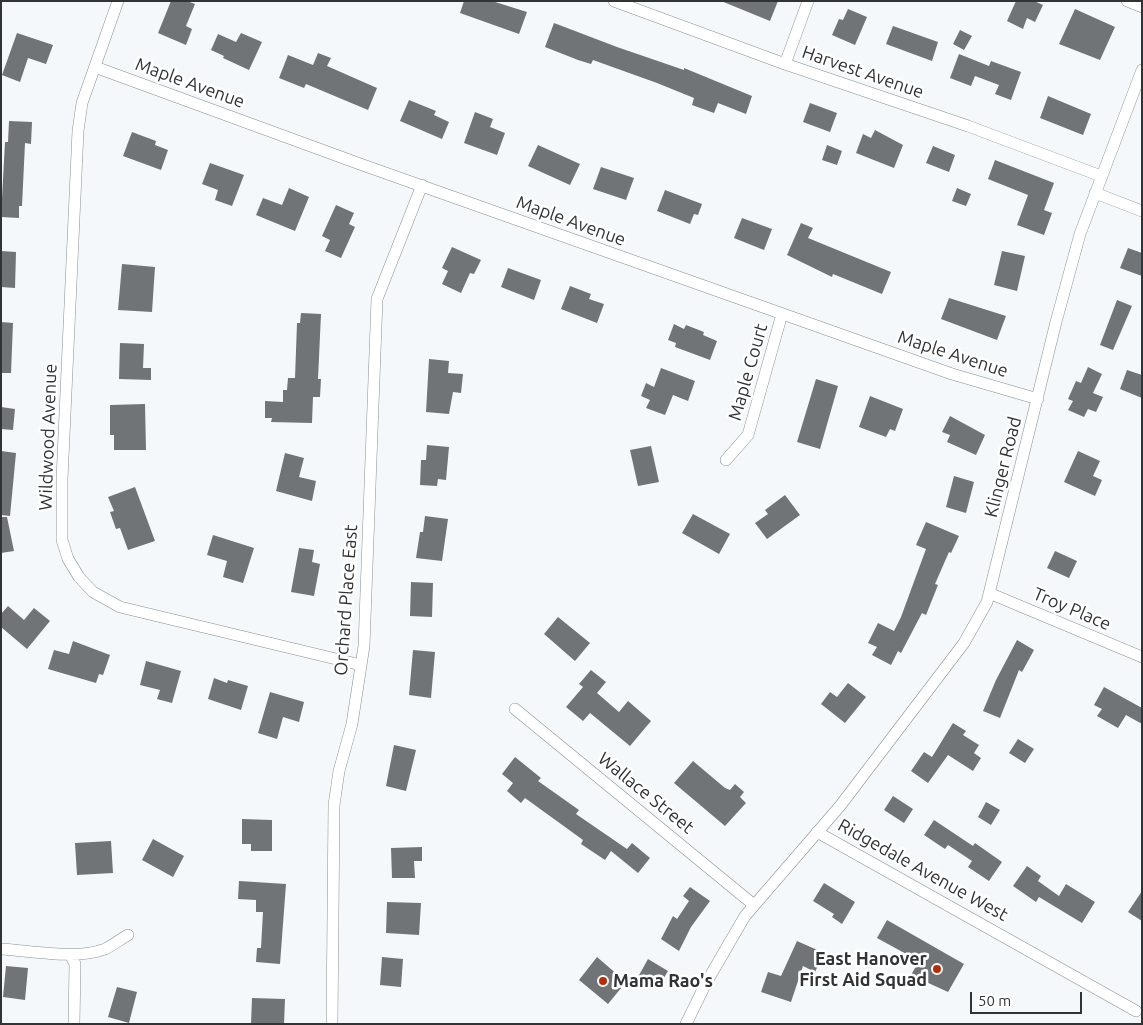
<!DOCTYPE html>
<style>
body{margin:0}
#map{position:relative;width:1143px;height:1025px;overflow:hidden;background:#f4f8fb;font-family:Ubuntu,sans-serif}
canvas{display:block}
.frame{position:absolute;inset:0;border:2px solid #323335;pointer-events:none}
.scale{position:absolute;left:970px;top:992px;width:112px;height:22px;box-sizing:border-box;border:2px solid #323335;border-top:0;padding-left:6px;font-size:15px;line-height:18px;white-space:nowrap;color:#323335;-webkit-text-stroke:4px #fff;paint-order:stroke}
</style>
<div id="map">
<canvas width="1143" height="1025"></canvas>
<div class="frame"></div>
<div class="scale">50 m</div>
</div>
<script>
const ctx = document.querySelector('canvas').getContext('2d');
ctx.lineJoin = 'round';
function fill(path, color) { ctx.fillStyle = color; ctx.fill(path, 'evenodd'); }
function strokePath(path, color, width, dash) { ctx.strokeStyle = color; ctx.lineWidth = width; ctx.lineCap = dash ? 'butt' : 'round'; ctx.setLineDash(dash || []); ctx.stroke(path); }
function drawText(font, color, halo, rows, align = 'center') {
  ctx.font = font + ' Ubuntu,sans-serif'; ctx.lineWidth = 5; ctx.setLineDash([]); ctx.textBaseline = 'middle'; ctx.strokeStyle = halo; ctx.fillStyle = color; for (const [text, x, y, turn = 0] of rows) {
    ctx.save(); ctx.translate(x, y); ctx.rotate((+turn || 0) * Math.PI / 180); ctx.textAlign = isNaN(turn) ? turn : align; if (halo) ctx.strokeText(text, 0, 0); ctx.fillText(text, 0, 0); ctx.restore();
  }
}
const building = new Path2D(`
 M171 1H187L195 4 186 26 192 29 186 45 158 33Z
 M464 1H492L527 12 519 34 460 13Z
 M721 1H778L770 21Z
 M1016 1H1034L1043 5 1035 22 1027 18 1023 29 1007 21Z
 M848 9 867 17 855 45 832 35 839 19 843 20Z
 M1075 9 1115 27 1100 60 1059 44Z
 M554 23 617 47 684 70V68L752 96 746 114 718 103 714 113 692 105 694 98 657 83 593 60 591 64 578 60 545 47Z
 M893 26 938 42 932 61 886 44Z
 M960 30 972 36 964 50 953 44Z
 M17 33 53 45 46 64 28 58 20 82 2 75Z
 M241 33 262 42 249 70 223 58 224 56 211 50 218 34 236 42Z
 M318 53 331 58 327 66 377 88 368 110 306 84 304 88 279 78 288 55 313 65Z
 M959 54 989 66 991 61 1021 72 1011 100 995 94 999 85 975 76 971 86 950 78Z
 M1048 96 1091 114 1083 135 1040 118Z
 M409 100 436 111 434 115 449 122 442 139 400 121Z
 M810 103 837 113 830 132 803 122Z
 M475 112 493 119 490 127 505 133 497 155 464 143Z
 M9 121 32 122 31 144 25 143 22 206H19V218L1 217 5 142H8Z
 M875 130 903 145 894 168 856 153 863 134 871 138Z
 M132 132 156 141 155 145 168 150 161 170 123 156Z
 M538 145 580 164 570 185 528 166Z
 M827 145 842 151 837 165 822 160Z
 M933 146 955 155 949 172 926 163Z
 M995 160 1054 183 1044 210 1052 213 1044 235 1017 225 1028 195 988 179Z
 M210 163 244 175 232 206 215 200 218 190 202 184Z
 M601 167 634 178 626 200 593 189Z
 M289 188 309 197 295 231 256 215 263 198 282 205Z
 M957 188 971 194 966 206 952 201Z
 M665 190 702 204 698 215 694 214 690 224 657 211Z
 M336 205 354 213 349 224 355 227 341 258 325 251 330 240 322 236Z
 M742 218 772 229 764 250 734 238Z
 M801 223 813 228 808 238 891 272 882 294 833 274 832 277 787 255Z
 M452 247 481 260 474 274 470 273 461 293 442 284 448 271 442 268Z
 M1128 248 1142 253V276L1120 268Z
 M1 251 16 252 15 288 1 287Z
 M1002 251 1025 256 1017 291 994 285Z
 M122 264 155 267 152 312 118 310Z
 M508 268 541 280 534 300 501 287Z
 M570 286 591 294 589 299 604 304 597 323 561 309Z
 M949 298 1006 316 997 340 941 319Z
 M1117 300 1132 306 1113 350 1100 345Z
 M301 313 321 314 318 379H321L320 397H313L312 423 271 422 272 418H265V401L283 402V390H287L288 378H295L297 323H300Z
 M1 322 13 323 11 373H1Z
 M674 324 684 329 686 325 704 332 703 335 717 341 710 360 675 347 676 343 668 340Z
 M120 343 144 344 143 368H151V380L119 379Z
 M429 359 449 361 448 373 463 374 461 393 453 392 449 414 426 412Z
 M1088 367 1102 374 1093 393 1103 397 1096 412 1088 409 1084 417 1068 410 1073 401 1068 399 1076 381 1081 383Z
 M661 368 695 381 688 401 673 395 665 415 646 408 650 400 641 396 646 383 654 387Z
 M1127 370 1142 375V398L1120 389Z
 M816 379 838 386 820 449 797 442Z
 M870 396 903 409 895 431 890 429 886 437 859 427Z
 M145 404 146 450H114V435H110V405Z
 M1 407 15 409 13 430 1 429Z
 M950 416 985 435 976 455 947 442 950 435 942 432Z
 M427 445 449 447 446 480 438 479 437 486 420 485 421 460H426Z
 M651 446 659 482 638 486 630 450Z
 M1 451 16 453 10 516 1 515Z
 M1078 451 1100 461 1093 476 1102 480 1095 496 1064 482Z
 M285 453 304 458 299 477 316 481 312 501 276 491Z
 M954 476 974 482 966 513 946 507Z
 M135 487 155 541 128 550 120 528 116 529 110 512 114 511 108 497Z
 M785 495 800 515 767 539 755 523 768 514 765 510Z
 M693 514 730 534 719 554 682 533Z
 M425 516 448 519 442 561 416 558 420 532H423Z
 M1 517H7L14 551 1 553Z
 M926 522 959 536 951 553 949 552 935 584 938 585 926 615 922 613 901 653 898 651 891 665 872 655 877 647 868 643 878 623 894 631 901 617 926 549 916 545Z
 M213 535 254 548 243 583 223 577 227 561 207 555Z
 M299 548 314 550 312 562 320 564 314 596 291 592Z
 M1055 551 1077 561 1069 578 1047 568Z
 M411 582 433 583 432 617 410 616Z
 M8 606 24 620 34 608 50 621 27 649 1 627V614Z
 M558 617 590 643 575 661 544 634Z
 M1017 640 1034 650 1022 672 1019 670 1000 718 983 711 996 680Z
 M73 641 110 655 103 675 99 674 96 683 48 669 54 650 69 654Z
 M413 650 435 652 431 698 409 695Z
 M146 661 181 671 172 703 157 699 160 690 140 685Z
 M591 670 606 682 597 693 619 712 628 701 651 721 630 746 590 713 583 721 566 707 583 687 579 684Z
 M214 678 227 683 228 680 248 686 241 710 208 699Z
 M848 683 866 697 845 723 821 704 830 692 837 697Z
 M1104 687 1142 708V724L1126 715 1118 728 1097 716 1102 709 1094 705Z
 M270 692 304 702 299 722 283 717 277 739 258 733Z
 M953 723 966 731 963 735 979 745 974 753 981 758 973 771 948 755 928 783 911 771 924 752 932 757Z
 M1018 739 1034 749 1025 763 1009 753Z
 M394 745 416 750 406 791 386 786Z
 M515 757 541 778 538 781 579 810 576 814 627 849 632 843 650 858 638 873 611 851 605 860 581 844 583 840 525 798 521 803 507 791 513 783 502 774Z
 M693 761 725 788 730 790 735 784 744 792 740 797 746 803 725 826 674 783Z
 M893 796 913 809 904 823 884 810Z
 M986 802 1000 810 991 825 978 817Z
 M242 819 272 820V851H251V844H242Z
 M934 820 973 846 975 843 1002 862 989 881 968 867 972 861 948 845 945 849 924 835Z
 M153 839 184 856 173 877 142 860Z
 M111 841 113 873 77 875 75 843Z
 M422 847V861H414L415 878H392L391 848Z
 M1027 866 1041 876 1038 881 1059 896 1066 884 1095 902 1082 923 1039 897 1036 902 1013 886Z
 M239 881 286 884 280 964 256 962 257 948H261L263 912H256V900L238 899Z
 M824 883 855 902 842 924 832 917 834 914 813 901Z
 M690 887 710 901 691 927 679 951 661 939 673 916 677 919 689 901 683 896Z
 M1142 891V921L1128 912Z
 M387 902 421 903 419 935 386 933Z
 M887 920 964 964 948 992 911 975 919 961 877 938Z
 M797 941 824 953 815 972 803 966 791 1002 761 992 768 972 781 976Z
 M382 957 403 959 401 987 380 985Z
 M597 957 626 982 608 1004 579 980Z
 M648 959 668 971 658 988 638 977Z
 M6 966 28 968 25 1000 3 997Z
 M117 987 137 992 129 1023 108 1017Z
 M252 998 285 999 284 1024H251Z`);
const street = new Path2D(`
 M118 1 82 103 78 131 62 479V540L68 559 79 577 93 592 120 607 361 665
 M614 1 785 64 968 126 1101 176
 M1127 1 1142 7
 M785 64 808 1
 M95 67 360 164 952 374 1038 399
 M1095 193 1142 211
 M726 460 748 435 782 314
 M989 593 1142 657
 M515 709 754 905
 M817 832 1136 1011
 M1 949C33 951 77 960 105 949 113 945 121 939 128 935
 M71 956 75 964 74 1024
 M332 1024 334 805 339 771 352 724 364 646 377 299 422 185
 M686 1024 706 983 745 916 840 806 964 643 987 602 1056 322 1080 234 1142 70`);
const markers = [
 [937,969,5,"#b72c04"],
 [603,981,5,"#b72c04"]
];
const streetNames = [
 ["Harvest Avenue",863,72,19],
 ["Maple Avenue",190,83,20],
 ["Maple Avenue",571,221,20],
 ["Maple Avenue",953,354,18],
 ["Maple Court",748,372,-74],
 ["Wildwood Avenue",48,437,-88],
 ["Klinger Road",1003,467,-76],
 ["Orchard Place East",346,600,-86],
 ["Troy Place",1072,609,23],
 ["Wallace Street",646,793,39],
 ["Ridgedale Avenue West",923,870,29]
];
const poiNames = [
 ["East Hanover",927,959],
 ["First Aid Squad",927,980],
 ["Mama Rao's",613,981,"left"]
];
fill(building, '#717477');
strokePath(street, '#8b8f91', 12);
strokePath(street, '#fff', 11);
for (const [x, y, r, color] of markers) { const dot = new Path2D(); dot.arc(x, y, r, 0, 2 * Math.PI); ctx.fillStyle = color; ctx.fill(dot); strokePath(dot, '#fff', 2); }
drawText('18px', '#323335', '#fff', streetNames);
drawText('bold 18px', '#323335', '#fff', poiNames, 'right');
</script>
